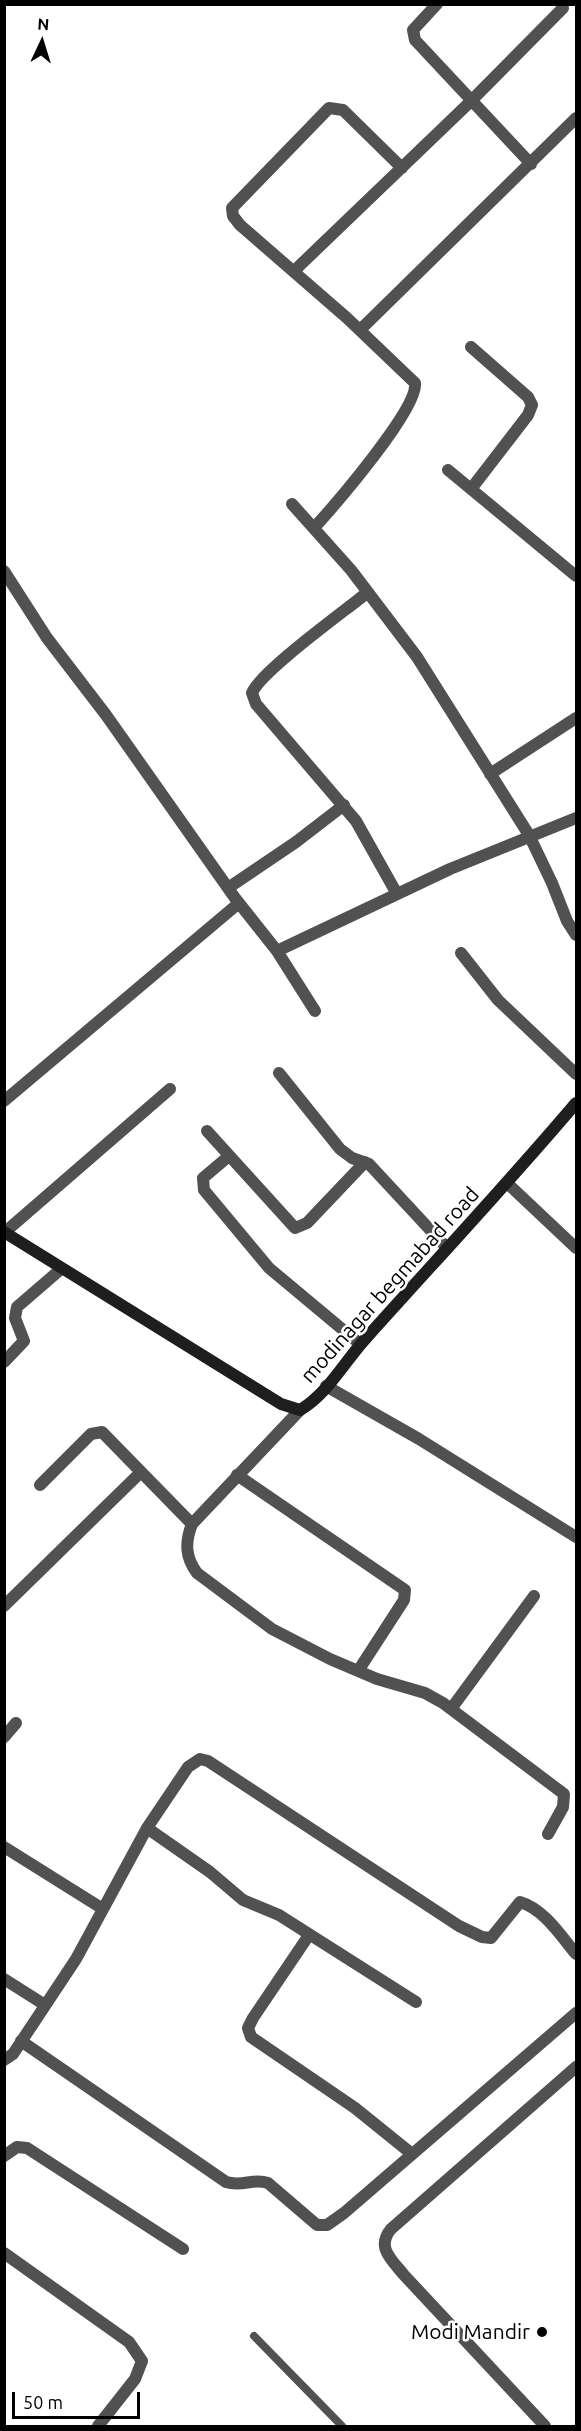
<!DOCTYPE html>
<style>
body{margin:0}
#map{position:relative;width:581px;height:2431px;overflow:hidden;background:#fff;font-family:Ubuntu,sans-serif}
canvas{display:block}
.frame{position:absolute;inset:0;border:6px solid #000;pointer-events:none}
.north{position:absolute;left:12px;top:12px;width:60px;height:60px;-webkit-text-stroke:4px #fff;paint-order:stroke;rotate:4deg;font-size:16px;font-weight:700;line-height:24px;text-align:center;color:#000}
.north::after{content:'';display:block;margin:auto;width:21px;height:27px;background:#000;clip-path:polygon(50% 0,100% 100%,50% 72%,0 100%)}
.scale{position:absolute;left:12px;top:2392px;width:128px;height:27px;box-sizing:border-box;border:3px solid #000;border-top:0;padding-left:8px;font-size:18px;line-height:21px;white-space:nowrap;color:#000;-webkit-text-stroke:4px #fff;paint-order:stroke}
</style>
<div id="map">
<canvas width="581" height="2431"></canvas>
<div class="frame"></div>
<div class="north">N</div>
<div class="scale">50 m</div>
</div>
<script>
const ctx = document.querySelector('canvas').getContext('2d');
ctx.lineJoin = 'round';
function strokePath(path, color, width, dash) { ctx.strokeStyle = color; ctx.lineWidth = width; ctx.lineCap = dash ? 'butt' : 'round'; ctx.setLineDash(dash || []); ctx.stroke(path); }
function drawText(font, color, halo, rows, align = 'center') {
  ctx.font = font + ' Ubuntu,sans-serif'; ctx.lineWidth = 5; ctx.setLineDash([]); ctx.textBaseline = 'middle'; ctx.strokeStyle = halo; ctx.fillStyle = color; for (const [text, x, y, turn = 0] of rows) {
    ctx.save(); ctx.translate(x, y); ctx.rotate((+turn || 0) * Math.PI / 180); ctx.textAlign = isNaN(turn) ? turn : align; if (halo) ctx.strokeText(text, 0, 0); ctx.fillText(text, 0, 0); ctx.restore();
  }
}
const lane = new Path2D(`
 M254 2336 342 2426`);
const street = new Path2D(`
 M437 4 413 30 415 40 531 164
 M294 271 469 103 563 8
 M360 330 576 118
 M471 347 528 397 532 405 528 415 471 489
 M448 470 576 576
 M292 504 351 570 417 657 529 835 552 883 567 921 576 935
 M314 528C334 506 419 408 415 383L347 318 240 225 233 216 232 208 329 108 343 110 402 168
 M4 571 47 638 106 715 235 898 277 951 315 1011
 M368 592C345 611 261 671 252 693L256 704 356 821 397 894
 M490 774 576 718
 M228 888 296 842 344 805
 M277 951 450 869 576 818
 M461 953 498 1000 576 1074
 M279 1073 340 1149 352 1158 369 1164 447 1248
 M4 1101 239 903
 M207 1131 295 1228 307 1223 365 1162
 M229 1156 203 1178 204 1190 269 1268 360 1344
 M507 1183 576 1248
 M5 1232 170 1089
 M4 1362 24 1341 15 1318 17 1307 61 1269
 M326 1386 419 1439 576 1537
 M300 1410 192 1524C185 1542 185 1557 197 1573L272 1629 330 1659 377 1679 425 1693 443 1703 564 1794 563 1807 548 1834
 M237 1475 405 1590 404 1600 358 1671
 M40 1485 91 1434 102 1432 192 1524
 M4 1606 140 1473
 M451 1709 534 1596
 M4 1737 16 1723
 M147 1828 210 1872 243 1900 279 1915 416 2002
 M4 1847 103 1909
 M309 1935 253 2018 248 2028 251 2037 355 2108 412 2154
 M4 1979 45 2005
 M21 2041 226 2182C242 2187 253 2178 268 2183L317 2225H327L344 2213 576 2013
 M4 2060 13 2054 76 1959 147 1828 188 1767 200 1759 208 1761 459 1926 482 1937 491 1938 520 1902C544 1909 561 1936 576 1954
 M4 2156 17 2147 27 2148 183 2249
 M4 2253 129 2342 142 2361 135 2379 98 2426
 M545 2426 404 2275C391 2259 376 2247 391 2229L576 2067`);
const secondary = new Path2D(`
 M4 1232 281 1404 300 1410C328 1394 346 1359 368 1336 438 1258 509 1182 576 1103`);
const markers = [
 [542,2332,6,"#000"]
];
const streetNames = [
 ["modinagar begmabad road",390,1285,-48]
];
const poiNames = [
 ["Modi Mandir",530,2332]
];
strokePath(lane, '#515151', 8);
strokePath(street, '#515151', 12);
strokePath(secondary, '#1e1e1e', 12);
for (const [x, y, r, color] of markers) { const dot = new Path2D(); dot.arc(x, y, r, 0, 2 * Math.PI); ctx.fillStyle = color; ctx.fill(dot); strokePath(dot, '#fff', 2); }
drawText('21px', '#000', '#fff', streetNames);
drawText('21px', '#000', '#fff', poiNames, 'right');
</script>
